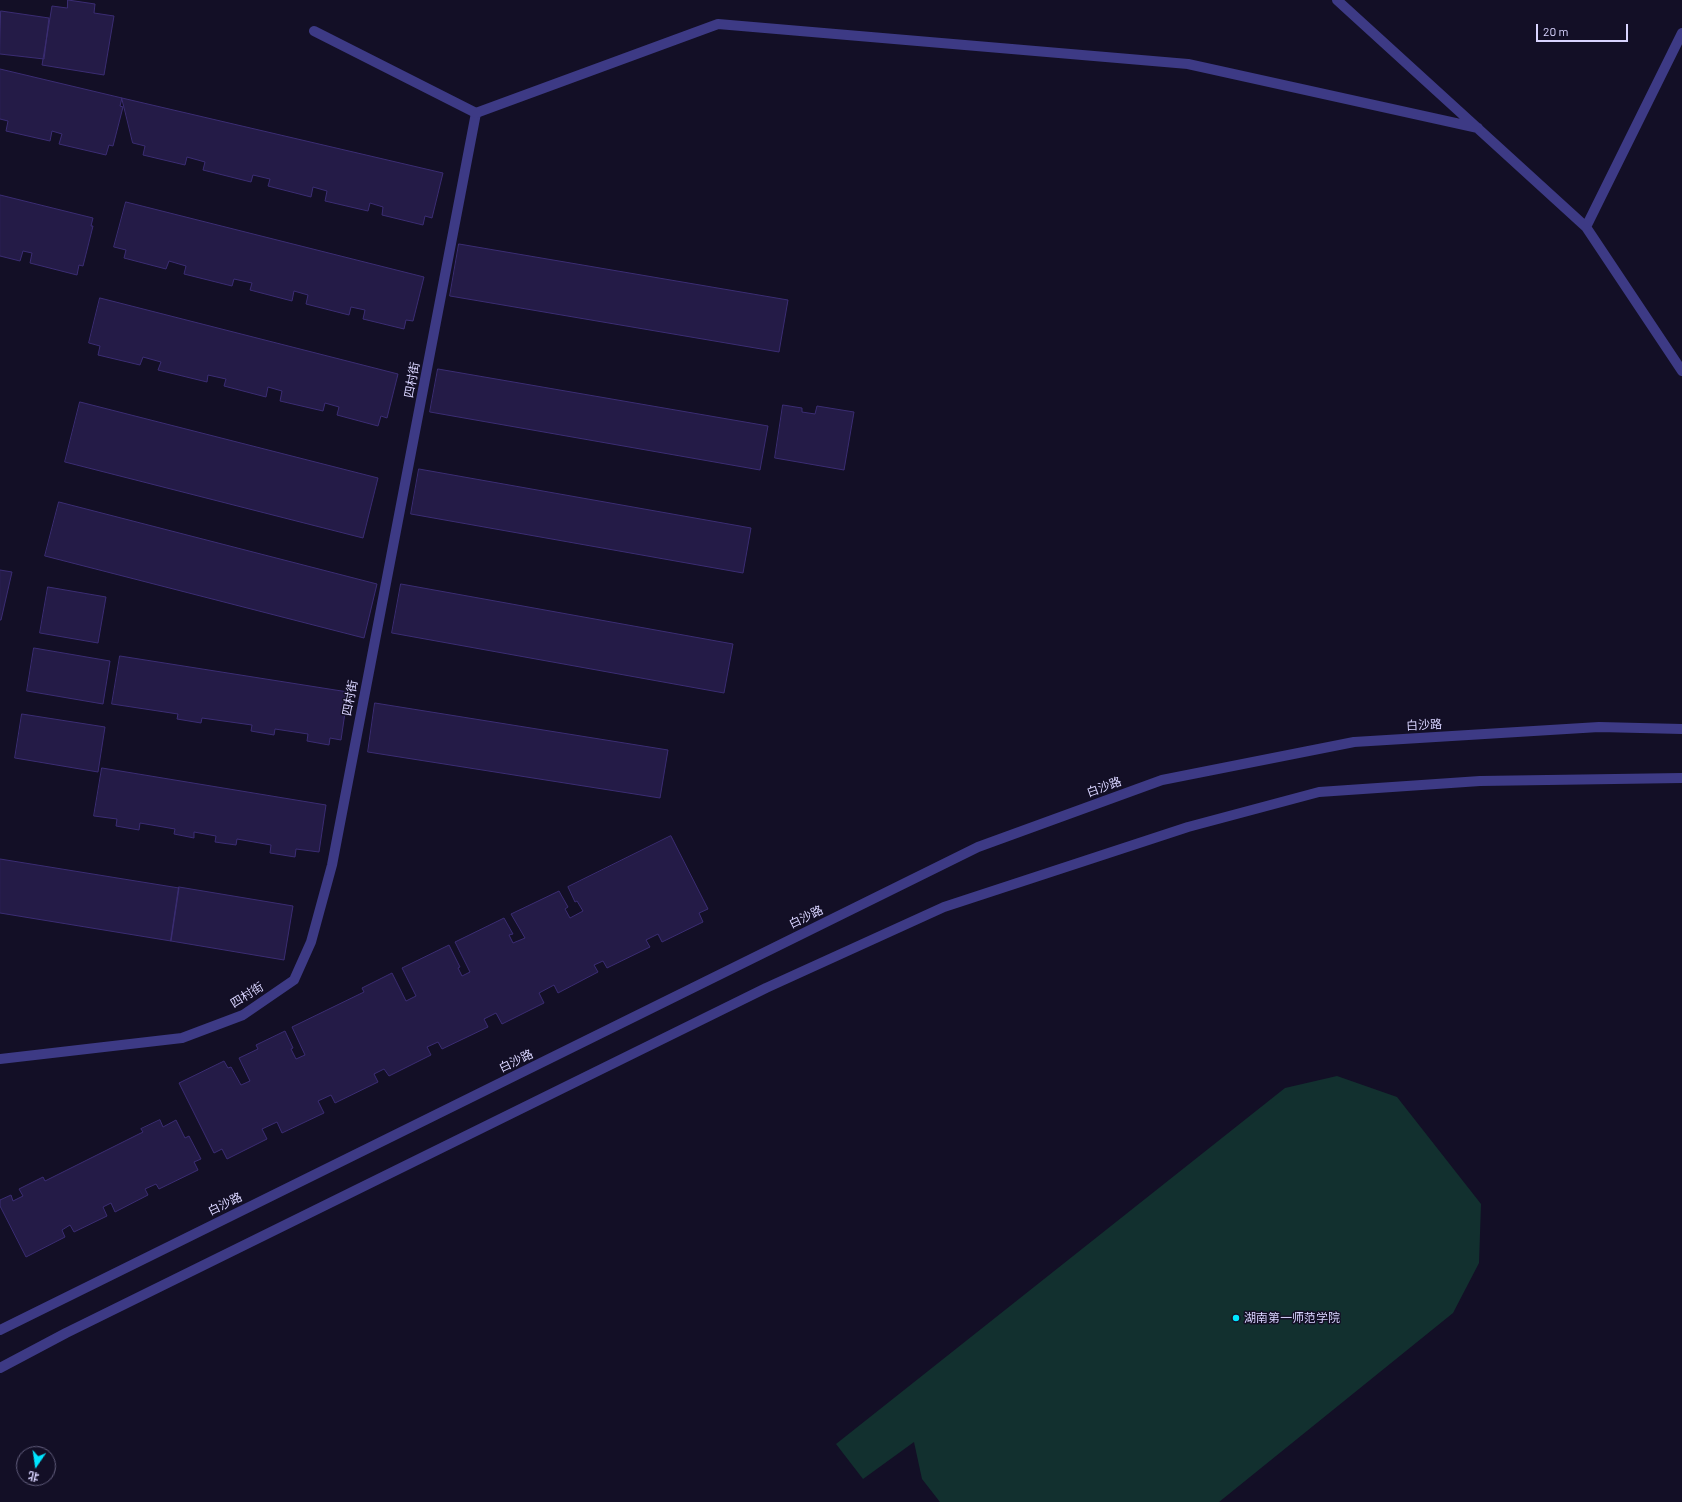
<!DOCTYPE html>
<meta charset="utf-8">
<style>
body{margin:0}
#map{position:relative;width:1682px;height:1502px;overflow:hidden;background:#130f26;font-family:Barlow,"Noto Sans SC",sans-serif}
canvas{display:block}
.north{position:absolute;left:16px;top:1446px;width:40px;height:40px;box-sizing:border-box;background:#130f26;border:1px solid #625e7d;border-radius:50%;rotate:193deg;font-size:11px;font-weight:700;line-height:16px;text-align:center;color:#d9d4ff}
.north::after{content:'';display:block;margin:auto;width:14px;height:18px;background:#00e5ff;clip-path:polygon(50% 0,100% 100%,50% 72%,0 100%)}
.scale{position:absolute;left:1536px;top:24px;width:92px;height:18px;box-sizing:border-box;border:2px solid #d9d4ff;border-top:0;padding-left:5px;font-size:12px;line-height:14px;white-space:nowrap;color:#d9d4ff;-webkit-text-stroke:3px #130f26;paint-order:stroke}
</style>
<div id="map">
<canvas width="1682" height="1502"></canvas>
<div class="north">北</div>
<div class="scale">20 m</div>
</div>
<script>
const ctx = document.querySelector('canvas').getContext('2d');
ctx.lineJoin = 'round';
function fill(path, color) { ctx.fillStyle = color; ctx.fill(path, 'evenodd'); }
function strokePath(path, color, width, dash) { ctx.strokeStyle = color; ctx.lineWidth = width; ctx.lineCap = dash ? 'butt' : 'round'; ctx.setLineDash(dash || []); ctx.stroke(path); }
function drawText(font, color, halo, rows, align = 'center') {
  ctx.font = font + ' Barlow,"Noto Sans SC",sans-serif'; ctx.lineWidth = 3; ctx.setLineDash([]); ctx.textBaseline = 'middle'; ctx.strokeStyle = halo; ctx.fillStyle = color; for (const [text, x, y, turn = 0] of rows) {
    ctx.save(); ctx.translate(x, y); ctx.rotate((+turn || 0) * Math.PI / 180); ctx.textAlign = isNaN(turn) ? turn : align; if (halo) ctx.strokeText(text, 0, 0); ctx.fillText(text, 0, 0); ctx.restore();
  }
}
const green = new Path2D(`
 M1337 1076 1397 1097 1481 1204 1479 1263 1453 1313 1219 1502H940L922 1479 914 1442 863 1479 836 1444 1285 1088Z`);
const building = new Path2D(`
 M68 0 95 4 94 13 114 16 104 75 42 65 52 6 67 8Z
 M1 11 49 18 44 59 0 54Z
 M0 69 122 98 120 106 123 107 113 146 109 145 106 155 59 144 62 134 52 131 50 141 6 131 8 121 0 119Z
 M122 98 443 173 432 218 425 216 423 225 382 215 383 207 370 203 368 211 325 201 327 191 313 187 311 197 268 186 270 179 253 175 251 182 203 170 205 162 187 157 185 165 143 155 145 146 133 143Z
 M0 195 93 218 91 226H93L83 266 79 265 77 275 30 263 32 253 23 251 20 261 0 256Z
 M126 202 424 277 413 321 406 320 404 329 363 319 365 310 351 307 349 315 306 304 308 295 294 291 292 301 250 290 252 283 234 279 232 286 184 274 186 266 169 261 166 269 124 258 126 250 114 247Z
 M459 244 788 300 779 352 450 296Z
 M100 298 398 374 387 418 381 416 378 426 337 415 339 407 325 403 323 411 280 401 282 391 268 387 266 397 224 386 226 379 208 375 207 382 158 370 161 362 143 357 140 365 98 355 100 346 89 343Z
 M438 369 768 426 760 470 430 412Z
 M80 402 378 478 363 538 65 462Z
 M783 405 802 408V412L815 414 817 406 854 412 844 470 775 458Z
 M419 469 751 528 743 573 411 514Z
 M59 502 377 584 364 638 45 556Z
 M0 570 12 572 1 620H0Z
 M401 584 733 644 724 693 392 633Z
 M48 587 106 597 98 643 40 633Z
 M34 648 110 661 103 704 27 691Z
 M120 656 348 692 341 740 330 738 329 745 307 741 308 734 275 729 274 735 251 731 252 725 202 718 201 723 177 719 178 714 112 704Z
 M375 703 668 750 660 798 368 752Z
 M22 714 105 727 98 772 15 758Z
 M102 768 326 805 319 852 296 849 295 857 270 853 271 845 237 839 236 845 215 842 216 836 194 832V838L174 834 175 829 140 823 139 830 116 826 117 819 94 816Z
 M671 836 708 909 699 913 703 922 662 942 658 934 646 940 650 947 607 968 603 961 594 965 598 972 558 993 554 985 539 993 544 1003 502 1024 496 1013 484 1019 488 1027 442 1049 438 1042 427 1047 431 1055 389 1076 384 1069 374 1074 378 1082 335 1103 331 1095 318 1101 324 1113 282 1133 277 1122 262 1129 267 1139 227 1159 222 1149 214 1153 179 1083 224 1061 228 1068 231 1067 241 1085 250 1081 239 1058 258 1049 256 1045 285 1031 293 1048 291 1049 296 1059 305 1055 292 1027 364 992 362 988 392 973 406 1001 416 996 402 968 449 945 460 967 458 968 462 976 470 972 455 942 504 918 513 934 509 935 513 943 525 938 511 914 559 891 568 907 565 909 570 918 583 911 577 901 575 902 568 887Z
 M0 859 179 888 171 941 0 913Z
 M179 887 293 906 284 960 171 941Z
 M160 1120 163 1127 176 1120 185 1138 189 1136 201 1159 194 1162 198 1170 159 1189 156 1184 145 1189 148 1195 115 1212 111 1203 103 1207 107 1216 74 1232 70 1225 62 1230 65 1237 26 1257 0 1206V1200L11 1195 13 1201 23 1196 19 1189 43 1177 45 1181 143 1132 141 1129Z`);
const service = new Path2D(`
 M0 1059 182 1038 243 1015 294 980 311 942 332 865 476 113`);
const minor = new Path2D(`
 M1337 0 1586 227 1682 371
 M314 31 476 113 718 24 1188 64 1478 128
 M1586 227 1682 33`);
const tertiary = new Path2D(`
 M0 1330 978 847 1162 780 1354 742 1599 727 1682 729
 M0 1368 66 1333 766 988 944 907 1188 827 1319 792 1480 781 1682 778`);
const markers = [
 [1236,1318,4,"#00e5ff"]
];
const streetNames = [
 ["四村街",412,380,-79],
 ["四村街",350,698,-79],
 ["白沙路",1424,725,-3],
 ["白沙路",1104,787,-20],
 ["白沙路",806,917,-26],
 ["四村街",247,995,-32],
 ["白沙路",516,1061,-26],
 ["白沙路",225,1204,-26]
];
const poiNames = [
 ["湖南第一师范学院",1244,1318]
];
fill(green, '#12302f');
fill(building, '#241b47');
strokePath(building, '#3b2d73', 1);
strokePath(service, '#3d3a85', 10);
strokePath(minor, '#3d3a85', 10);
strokePath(tertiary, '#3d3a85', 10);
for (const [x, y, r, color] of markers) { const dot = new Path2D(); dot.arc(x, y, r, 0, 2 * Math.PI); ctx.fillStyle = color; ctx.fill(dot); strokePath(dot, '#130f26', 1.5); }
drawText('12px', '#d9d4ff', '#130f26', streetNames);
drawText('12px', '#d9d4ff', '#130f26', poiNames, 'left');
</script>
